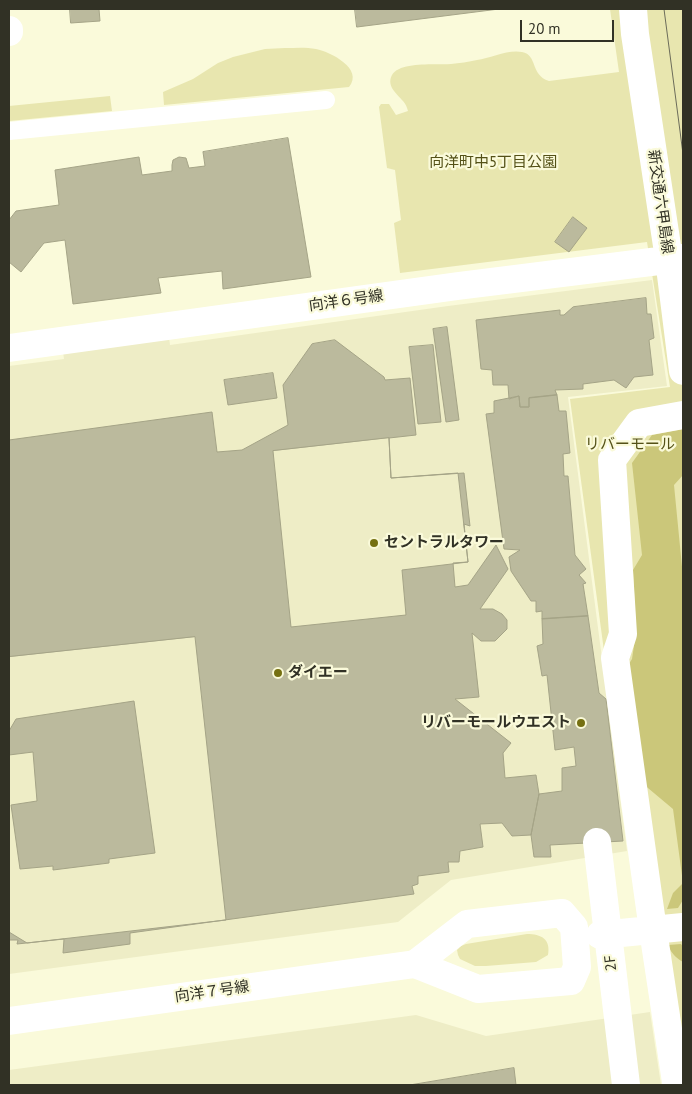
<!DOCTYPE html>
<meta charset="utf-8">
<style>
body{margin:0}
#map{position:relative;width:692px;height:1094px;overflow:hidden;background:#fafada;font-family:"PT Sans",sans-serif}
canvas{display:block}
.frame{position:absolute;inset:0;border:10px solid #313125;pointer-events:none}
.scale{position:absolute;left:520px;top:20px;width:94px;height:22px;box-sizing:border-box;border:2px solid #313125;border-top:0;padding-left:6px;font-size:15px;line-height:18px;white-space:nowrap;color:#313125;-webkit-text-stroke:4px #fafada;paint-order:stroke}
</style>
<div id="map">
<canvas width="692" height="1094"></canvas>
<div class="frame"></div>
<div class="scale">20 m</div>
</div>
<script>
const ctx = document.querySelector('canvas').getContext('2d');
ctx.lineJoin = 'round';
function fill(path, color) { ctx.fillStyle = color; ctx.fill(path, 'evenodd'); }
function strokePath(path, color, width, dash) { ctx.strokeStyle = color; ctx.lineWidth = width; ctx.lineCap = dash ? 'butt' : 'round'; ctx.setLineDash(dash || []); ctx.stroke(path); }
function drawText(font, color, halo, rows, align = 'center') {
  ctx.font = font + ' "PT Sans","Noto Sans JP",sans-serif'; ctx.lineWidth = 4.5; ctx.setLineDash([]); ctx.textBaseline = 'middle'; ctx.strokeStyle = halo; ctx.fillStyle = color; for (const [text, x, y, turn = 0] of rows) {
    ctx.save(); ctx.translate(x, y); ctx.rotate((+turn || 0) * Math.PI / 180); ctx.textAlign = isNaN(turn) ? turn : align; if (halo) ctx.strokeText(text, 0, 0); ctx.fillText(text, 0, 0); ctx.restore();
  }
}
const built = new Path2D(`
 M652 280 667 386 568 397 627 851 451 880 398 922 9 974V366L64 359 62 345 168 330 170 345 448 306Z
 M650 1012 661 1085H9V1070L416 1015 486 1036Z`);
const green = new Path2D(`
 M610 9H683V1085L631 851 570 399 670 387 647 242 400 273 394 223 401 220 395 170 387 168 379 107 381 104H389L396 115 408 111C407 108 406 104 403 101 397 94 386 86 392 75 400 61 436 65 451 64 459 63 469 62 477 60 490 58 509 49 522 52 538 55 530 75 549 81L619 72Z
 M285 48C295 48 306 47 316 49 331 52 364 69 349 87L164 105 163 92 193 79 218 63 233 57 265 49Z
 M110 96 112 111 9 121V106Z
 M527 934C541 934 551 939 548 955L536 962 486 966H475L460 959 458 955 457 950 461 946 466 944Z`);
const water = new Path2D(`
 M683 429V475L674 485 683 577V900L678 908 667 909 673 893 683 883 673 809 642 783 627 667 632 659 636 632 633 570 642 555 632 463 652 435Z
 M681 944 683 947V962C676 958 671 953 668 945Z`);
const building = new Path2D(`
 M70 9H99L100 21 71 23Z
 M355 9H499L357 27Z
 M288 138 311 277 223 289 222 271 158 278 161 293 73 304 65 240 44 243 21 272 9 262V220L16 211 59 205 55 170 139 157 142 175 172 171V165L173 160 179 157 186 158 189 168 205 166 203 152Z
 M573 217 587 228 569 252 555 242Z
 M646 298 647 314H651L654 338 649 340 653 375 634 377 626 388 614 380 583 384V389L555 390 557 395 529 398V407H520L519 396 509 399 508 385H493L492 370 481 369 476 320 560 310V315H564L573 307Z
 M447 327 459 420 446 422 433 329Z
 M335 340 384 377 385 380 410 378 416 435 389 438 391 478 464 473 470 526 464 524 468 562 453 563 455 587 468 585 496 545 508 569 480 609H493L502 614 507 620V629L495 641H481L472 633 479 697 455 699 511 743 503 753 505 778 536 775 539 794 531 835 512 836 502 823 480 824 483 847 460 851 459 862H448L449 872 418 876V884L412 886 414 894 130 933V944L63 953 64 939 17 944 18 940H9V440L212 412 217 452 242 450 288 425 283 385 312 344Z
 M433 345 441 422 418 424 409 347Z
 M273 373 277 398 228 405 224 380Z
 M557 395 559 411H566L570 453 563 454 564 476H568L575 555 586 569 579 575 586 583 583 584 588 616 542 619V611L536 612V601H531L511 571 509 557 520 550 504 549 486 414 494 413V401L519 396 520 407H529V398Z
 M389 438 391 478 458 473 468 562 402 570 406 615 291 627 273 451Z
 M588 616 599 693 606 699 623 841 550 845 551 857H534L531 835 539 794 562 791V768L576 766 574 747 555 750 547 675 542 676 537 646 543 644 542 619Z
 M195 637 226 920 27 943 9 932V755L33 752 37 801 11 805 20 869 53 866V870L109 863V859L155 853 134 701 16 719 9 731V657Z
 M514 1068 516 1085H410Z`);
const lane = new Path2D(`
 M9 131 326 100`);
const street = new Path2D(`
 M633 9 635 34 669 259 683 371
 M9 32V30
 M9 348 458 286 683 258
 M597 842 626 1085
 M562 913 574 927 577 967 571 981 478 989 415 964 467 924Z
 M600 935 683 927
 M679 1085 676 1082 653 930 615 658 623 634 612 460 639 423 683 415`);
const secondary = new Path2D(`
 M9 1021 415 964`);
const tram = new Path2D(`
 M664 9 683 154`);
const markers = [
 [374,543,5,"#757011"],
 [278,673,5,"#757011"],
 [581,723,5,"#757011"]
];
const parkNames = [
 ["向洋町中5丁目公園",493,163],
 ["リバーモール",630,445]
];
const streetNames = [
 ["新交通六甲島線",660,202,82],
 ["向洋６号線",346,301,-8],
 ["2F",611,963,-97],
 ["向洋７号線",212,992,-8]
];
const poiNames = [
 ["セントラルタワー",384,543],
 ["ダイエー",288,673],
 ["リバーモールウエスト",571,723,"right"]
];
fill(built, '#eeedc6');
fill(green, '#e8e6af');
fill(water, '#cbc77a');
fill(building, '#bbba9d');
strokePath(building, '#a5a487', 1);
strokePath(lane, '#fff', 18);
strokePath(street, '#fff', 28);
strokePath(secondary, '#fff', 28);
strokePath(tram, '#6c6c5a', 1);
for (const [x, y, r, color] of markers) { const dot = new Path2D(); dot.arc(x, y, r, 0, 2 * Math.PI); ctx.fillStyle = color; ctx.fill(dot); strokePath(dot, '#fafada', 2); }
drawText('15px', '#545117', '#fafada', parkNames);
drawText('15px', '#313125', '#fafada', streetNames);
drawText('bold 15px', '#313125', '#fafada', poiNames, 'left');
</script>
